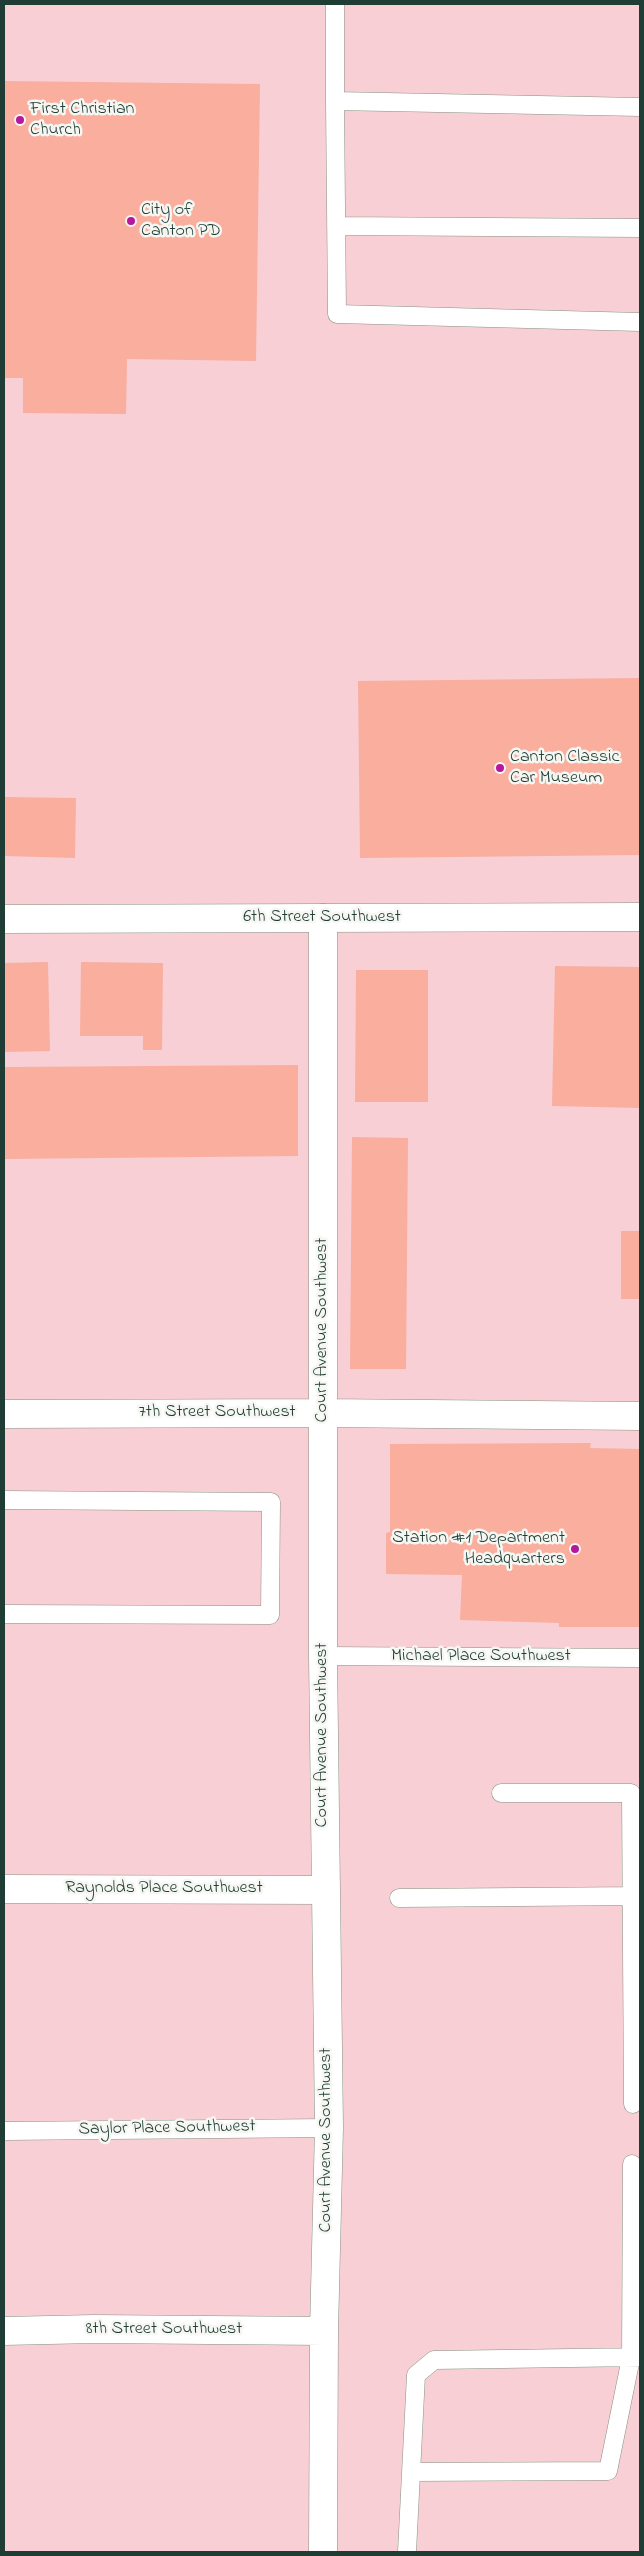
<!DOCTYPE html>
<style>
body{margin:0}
#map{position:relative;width:644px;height:2556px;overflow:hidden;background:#f3e6d0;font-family:"Indie Flower",sans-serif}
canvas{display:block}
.frame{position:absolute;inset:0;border:5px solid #1f3d34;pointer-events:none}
</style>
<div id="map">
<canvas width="644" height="2556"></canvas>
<div class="frame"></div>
</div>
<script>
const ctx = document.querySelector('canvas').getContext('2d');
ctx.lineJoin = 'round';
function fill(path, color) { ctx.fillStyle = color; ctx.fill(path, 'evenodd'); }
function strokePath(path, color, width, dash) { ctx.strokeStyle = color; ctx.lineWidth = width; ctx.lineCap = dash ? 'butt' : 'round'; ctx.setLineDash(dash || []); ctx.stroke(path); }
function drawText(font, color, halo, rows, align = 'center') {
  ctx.font = font + ' "Indie Flower",sans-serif'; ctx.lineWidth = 5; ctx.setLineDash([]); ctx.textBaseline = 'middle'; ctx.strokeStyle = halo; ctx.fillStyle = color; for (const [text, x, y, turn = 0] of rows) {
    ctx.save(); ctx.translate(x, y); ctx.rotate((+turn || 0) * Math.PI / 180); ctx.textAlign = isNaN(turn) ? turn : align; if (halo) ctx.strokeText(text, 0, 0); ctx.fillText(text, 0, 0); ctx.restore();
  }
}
const built = new Path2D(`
 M4 4H640V2552H4Z`);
const building = new Path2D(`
 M4 81 260 84 256 361 127 359 126 414 23 413V378H4Z
 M640 678V855L360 858 358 681Z
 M4 797 76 798 75 858 4 856Z
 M48 962 50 1051 4 1052V963Z
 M81 962 163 963 162 1050H143V1036H80Z
 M555 966 640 967V1108L552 1106Z
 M356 970H428V1102H355Z
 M298 1065V1156L4 1159V1067Z
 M352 1137 408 1138 406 1369H350Z
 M621 1231H640V1299H621Z
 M591 1443 590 1448 640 1449V1627H559V1623L460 1620 462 1575 386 1574V1533L390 1532V1444Z`);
const service = new Path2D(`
 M335 4V101L640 107
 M335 101 337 314 640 322
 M336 226 640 228
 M4 1500 271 1502 270 1615 4 1614
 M323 1656 640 1658
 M501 1793H631L633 2104
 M399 1898 640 1896
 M4 2131 329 2128
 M411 2472 608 2471 631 2358 632 2164
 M407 2552 416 2375 434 2360 640 2357`);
const minor = new Path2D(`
 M4 1414 323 1413 640 1416
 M4 1889 325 1890
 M4 2331 94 2329 324 2331
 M323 2552 324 2331 329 2128 323 1656V918`);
const tertiary = new Path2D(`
 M4 919 640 917`);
const markers = [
 [20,120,5,"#b5179e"],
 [131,221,5,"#b5179e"],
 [500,768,5,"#b5179e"],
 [575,1549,5,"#b5179e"]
];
const poiNames = [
 ["First Christian",30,110],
 ["Church",30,131],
 ["City of",141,211],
 ["Canton PD",141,232],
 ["Canton Classic",510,758],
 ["Car Museum",510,779],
 ["Station #1 Department",565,1539,"right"],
 ["Headquarters",565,1560,"right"]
];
const streetNames = [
 ["6th Street Southwest",322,918],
 ["Court Avenue Southwest",323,1330,-90],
 ["7th Street Southwest",217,1413],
 ["Michael Place Southwest",481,1657],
 ["Court Avenue Southwest",323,1735,-90],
 ["Raynolds Place Southwest",164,1889],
 ["Saylor Place Southwest",167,2129,-1],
 ["Court Avenue Southwest",327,2140,-90],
 ["8th Street Southwest",164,2330]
];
fill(built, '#f7cfd5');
fill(building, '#f9ae9e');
strokePath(service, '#899282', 19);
strokePath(minor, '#899282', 29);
strokePath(tertiary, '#899282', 29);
strokePath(service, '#fff', 18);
strokePath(minor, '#fff', 28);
strokePath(tertiary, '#fff', 28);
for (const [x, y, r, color] of markers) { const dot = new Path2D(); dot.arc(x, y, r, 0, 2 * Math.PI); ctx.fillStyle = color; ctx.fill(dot); strokePath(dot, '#f6f6f2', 2); }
drawText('18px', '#1f3d34', '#f6f6f2', poiNames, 'left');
drawText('18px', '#1f3d34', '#f6f6f2', streetNames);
</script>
